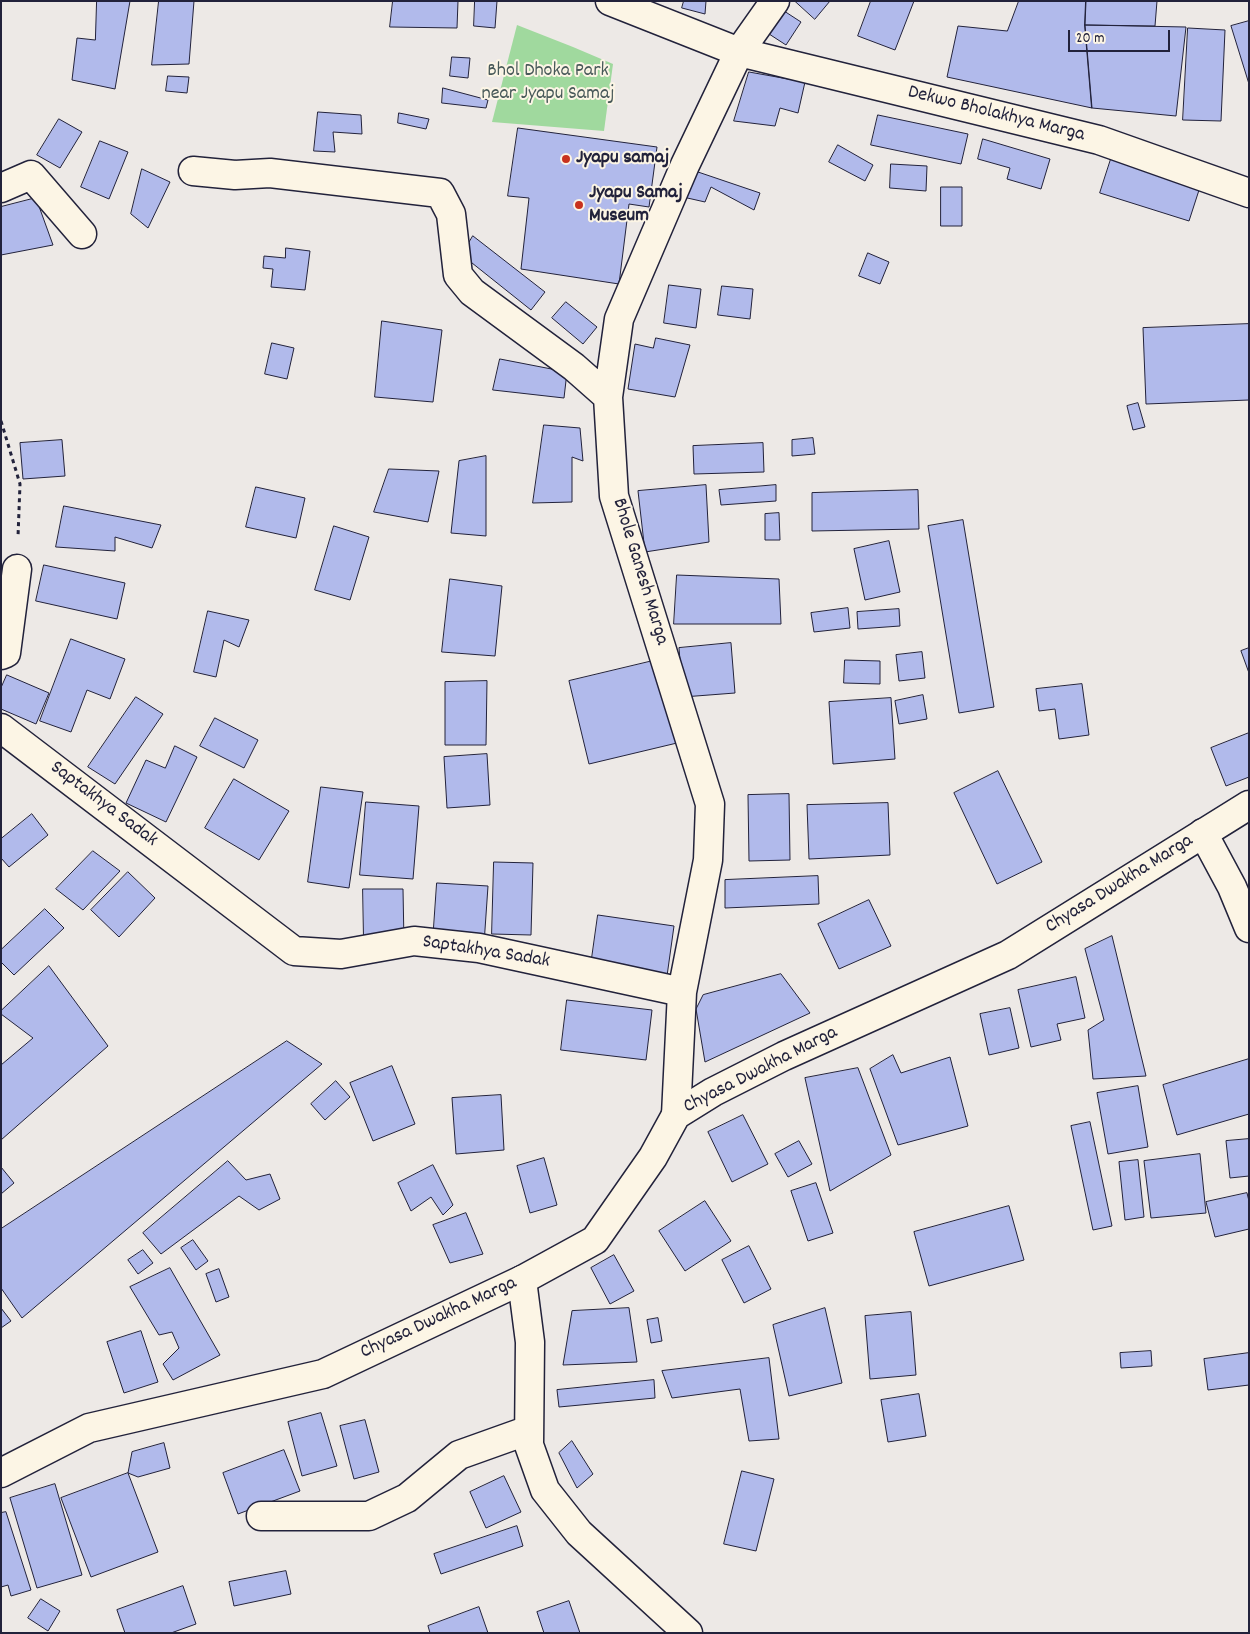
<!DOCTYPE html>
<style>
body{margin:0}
#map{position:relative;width:1250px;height:1634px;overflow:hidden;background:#ede9e6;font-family:Dekko,sans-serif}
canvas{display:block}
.frame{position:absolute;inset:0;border:2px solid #22223b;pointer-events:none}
.scale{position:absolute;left:1068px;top:30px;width:102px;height:22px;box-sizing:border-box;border:2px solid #22223b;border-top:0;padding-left:6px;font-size:15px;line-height:18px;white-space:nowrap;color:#22223b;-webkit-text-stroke:4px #fcf5e5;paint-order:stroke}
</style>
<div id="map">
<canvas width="1250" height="1634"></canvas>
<div class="frame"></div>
<div class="scale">20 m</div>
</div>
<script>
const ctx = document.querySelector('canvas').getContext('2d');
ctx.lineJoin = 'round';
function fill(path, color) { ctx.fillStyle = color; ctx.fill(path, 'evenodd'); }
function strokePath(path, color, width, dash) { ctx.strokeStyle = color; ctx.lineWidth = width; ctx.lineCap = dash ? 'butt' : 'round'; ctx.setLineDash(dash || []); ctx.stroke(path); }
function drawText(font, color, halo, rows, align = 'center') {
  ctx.font = font + ' Dekko,sans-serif'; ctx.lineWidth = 4; ctx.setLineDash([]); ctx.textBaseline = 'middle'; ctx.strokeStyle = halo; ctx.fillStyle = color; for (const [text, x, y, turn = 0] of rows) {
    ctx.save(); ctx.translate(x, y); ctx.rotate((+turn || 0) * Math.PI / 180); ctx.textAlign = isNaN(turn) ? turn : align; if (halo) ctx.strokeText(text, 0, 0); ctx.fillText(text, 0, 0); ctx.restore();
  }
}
const green = new Path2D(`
 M517 25 573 47 613 64 604 131 492 122Z`);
const building = new Path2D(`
 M97 1H130L115 89 72 80 77 38 95 40Z
 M159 1H194L189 64 152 65Z
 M393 1H458L457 28 390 27Z
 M475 1H497L495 28 474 26Z
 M684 1H706L705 14 682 8Z
 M795 1H830L815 19Z
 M871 1H914L895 50 858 36Z
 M1019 1H1086L1085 25 1092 108 947 77 958 26 1007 31Z
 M1086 1H1157L1155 26 1085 25Z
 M781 9 801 22 786 45 766 32Z
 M1249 21V84L1231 26Z
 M1085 25 1186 27 1176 116 1092 108Z
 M1188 28 1225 30 1221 121 1183 120Z
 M452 57 470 58 468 78 450 76Z
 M749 72 805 82 798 113 780 108 775 126 734 121Z
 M168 76 189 77 187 93 166 91Z
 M443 88 488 100 486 108 442 103Z
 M318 112 361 115 362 134 333 132 335 152 314 151Z
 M399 113 429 119 426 129 398 123Z
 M878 115 968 134 961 164 871 145Z
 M59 119 82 132 60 168 37 155Z
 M518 128 657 147 649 207 629 204 619 284 521 269 529 198 508 196Z
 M983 139 1050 159 1041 189 1007 179 1010 168 978 159Z
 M100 141 128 152 109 199 81 187Z
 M838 145 873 165 865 181 829 162Z
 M1111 159 1200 187 1189 221 1100 193Z
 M891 164 927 166 926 191 890 188Z
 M142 169 170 182 148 228 131 214Z
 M698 172 760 193 754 210 711 187 705 202 683 197Z
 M941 187H962V226H941Z
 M36 198 53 245 1 255V207Z
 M473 236 545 292 531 310 462 255Z
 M286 248 310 251 305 290 271 287 273 269 263 268 264 256 285 258Z
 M868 253 889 262 880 284 859 276Z
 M669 285 701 289 696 328 664 323Z
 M722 286 753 289 750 319 718 315Z
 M566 302 597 327 583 344 552 318Z
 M382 321 442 330 433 402 375 397Z
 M1249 324V400L1146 404 1143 328Z
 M656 338 690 345 675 397 628 389 635 344 653 348Z
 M272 343 294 348 287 379 265 374Z
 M500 359 567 372 564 398 493 390Z
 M1138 403 1145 427 1133 430 1127 406Z
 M544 425 580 428 583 461 572 457V502L533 503Z
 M813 438 815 454 792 456V440Z
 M62 440 65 476 23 479 20 443Z
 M763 443 764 472 694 474 693 446Z
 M486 456V536L451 533 459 461Z
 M389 469 439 471 428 522 374 512Z
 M706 485 709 542 645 552 638 491Z
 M776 485V501L721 505 719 490Z
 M256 487 305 498 296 538 246 527Z
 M918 490 919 529 812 531V493Z
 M64 506 161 525 152 548 115 537V551L56 547Z
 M779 513 780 540H765V514Z
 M963 520 994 707 959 713 928 526Z
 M334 526 369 537 350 600 315 590Z
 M889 541 900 592 865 600 854 549Z
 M44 565 125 583 117 619 36 601Z
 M677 575 779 579 781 624H674Z
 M450 579 502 586 495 656 442 652Z
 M848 608 850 628 814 632 811 613Z
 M899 609 900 626 858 629 857 612Z
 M208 611 249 620 239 647 224 640 216 677 194 672Z
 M71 639 125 659 110 699 87 690 71 732 40 721Z
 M731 643 735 693 683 697 679 648Z
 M1249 648V673L1241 651Z
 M922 652 925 678 899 681 896 655Z
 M657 660 677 743 589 764 569 681Z
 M845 660 880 661V684L844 683Z
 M7 675 49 693 36 724 1 709V688Z
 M487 681 486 745H445V682Z
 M1082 684 1089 735 1059 739 1055 709 1039 711 1036 689Z
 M923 695 927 719 899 724 895 701Z
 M136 697 163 714 115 784 88 767Z
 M891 698 895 759 833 764 829 702Z
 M215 718 258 740 244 768 200 746Z
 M1249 733V777L1226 786 1211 748Z
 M175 746 197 757 166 822 126 803 146 760 165 768Z
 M487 754 490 805 447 808 444 757Z
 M998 771 1042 862 997 884 954 793Z
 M234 779 289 811 259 860 205 828Z
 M321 787 363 792 349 888 308 882Z
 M789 794 790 860 749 861 748 795Z
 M366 802 419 806 413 879 360 875Z
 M888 803 890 855 809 859 807 805Z
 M32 814 48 835 9 867 1 858V839Z
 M93 851 120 871 83 910 56 889Z
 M494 862 533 863 531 935 492 934Z
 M128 872 155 898 119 937 91 910Z
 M818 876 819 904 725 908V880Z
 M437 883 488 886 484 944 433 941Z
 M363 889H403L404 943H364Z
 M869 900 891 946 839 969 818 924Z
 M45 909 64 928 14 975 1 962V950Z
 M598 915 674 926 667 976 591 965Z
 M1112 936 1146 1076 1093 1079 1088 1030 1104 1020 1085 949Z
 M49 966 108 1046 1 1140V1065L33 1038 1 1014V1011Z
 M781 974 810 1013 705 1062 696 1009 703 995Z
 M1076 977 1085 1018 1057 1024 1061 1040 1031 1047 1018 990Z
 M567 1000 652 1010 646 1060 561 1050Z
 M1010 1008 1019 1048 989 1055 980 1014Z
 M287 1041 322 1064 22 1318 1 1288V1229Z
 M893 1055 901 1073 950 1057 968 1126 898 1145 870 1069Z
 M1249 1059V1114L1177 1135 1163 1085Z
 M392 1066 415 1124 373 1141 350 1083Z
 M858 1068 891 1155 830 1191 805 1078Z
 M336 1081 350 1097 325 1120 311 1104Z
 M1138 1086 1148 1147 1108 1154 1097 1093Z
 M501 1095 504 1150 456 1154 452 1098Z
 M743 1115 768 1164 732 1182 708 1132Z
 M1090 1122 1112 1226 1093 1230 1071 1126Z
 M1249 1139V1176L1230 1178 1226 1141Z
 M799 1141 812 1164 788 1177 775 1154Z
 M1200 1154 1206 1213 1151 1218 1144 1161Z
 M544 1158 557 1205 530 1213 517 1166Z
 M1138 1160 1144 1217 1125 1220 1119 1162Z
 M228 1161 246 1180 270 1174 280 1199 259 1210 239 1196 161 1254 143 1233Z
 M433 1165 453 1205 443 1215 431 1197 411 1211 398 1183Z
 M1 1167 14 1183 1 1194Z
 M816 1183 833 1233 808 1241 791 1191Z
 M1247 1193 1249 1201V1229L1215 1237 1206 1202Z
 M705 1201 731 1241 685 1271 659 1231Z
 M1009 1206 1024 1260 929 1286 914 1232Z
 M466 1213 483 1254 450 1263 433 1225Z
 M193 1240 208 1261 196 1270 181 1248Z
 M749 1246 771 1289 744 1303 722 1260Z
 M143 1250 153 1263 138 1274 128 1260Z
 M614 1255 634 1291 610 1304 591 1268Z
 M170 1268 220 1355 173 1380 163 1364 179 1348 172 1332 159 1335 130 1287Z
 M219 1269 229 1297 216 1302 206 1274Z
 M1 1308 11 1321 1 1328Z
 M629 1308 637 1362 563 1365 572 1311Z
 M825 1308 842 1383 789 1396 773 1325Z
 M911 1312 916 1375 870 1379 865 1316Z
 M658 1318 662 1341 651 1343 647 1320Z
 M141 1331 158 1382 124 1393 107 1342Z
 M1151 1351 1152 1366 1121 1368 1120 1353Z
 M1249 1353V1385L1208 1390 1204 1359Z
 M769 1358 779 1439 749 1441 740 1389 672 1398 662 1371Z
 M654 1380 655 1398 559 1407 557 1390Z
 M919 1394 926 1436 888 1442 881 1400Z
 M321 1413 337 1466 302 1476 288 1422Z
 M365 1420 379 1472 354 1479 340 1426Z
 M572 1441 593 1474 577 1488 559 1453Z
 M164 1443 170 1468 138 1477 128 1473 132 1452Z
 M284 1450 300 1491 238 1514 223 1473Z
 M742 1471 774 1479 756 1551 724 1544Z
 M128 1473 158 1552 91 1577 61 1498Z
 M504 1476 521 1512 486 1528 470 1492Z
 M55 1484 82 1575 37 1588 10 1498Z
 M6 1512 31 1590 11 1596 8 1585 1 1587V1513Z
 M517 1526 523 1546 441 1574 434 1554Z
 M286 1571 291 1594 234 1606 229 1582Z
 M183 1586 196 1624 171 1633H125L117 1610Z
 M41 1599 60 1611 48 1631 28 1618Z
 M569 1601 580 1633H544L537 1612Z
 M479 1607 488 1633H430L428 1626Z`);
const path = new Path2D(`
 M1 421 20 484 18 537`);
const minor = new Path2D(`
 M610 1 739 52 1099 140 1249 193
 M193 171 235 175 270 173 440 193 451 214 458 275 472 292 574 367 608 397
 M1 188 31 175 82 234
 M1 655 6 653 17 569
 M1 728 294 951 341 954 414 941 479 948 682 992 676 1115
 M1203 833 1232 887 1249 928
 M682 992 708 860 710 804 614 496 608 397 619 319 685 165 739 52 775 1
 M522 1280 530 1342 529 1445 545 1490 579 1533 688 1633
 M261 1516H369L407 1498 459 1455 529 1430`);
const major = new Path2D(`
 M1 1473 89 1428 323 1374 522 1280 595 1240 653 1157 676 1115 713 1092 784 1056 1008 955 1249 805`);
const markers = [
 [566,159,5,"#c8321e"],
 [579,205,5,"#c8321e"]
];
const parkNames = [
 ["Bhol Dhoka Park",548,72],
 ["near Jyapu Samaj",548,95]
];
const streetNames = [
 ["Dekwo Bholakhya Marga",996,115,14],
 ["Bhole Ganesh Marga",639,572,73],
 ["Saptakhya Sadak",103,805,37],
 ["Chyasa Dwakha Marga",1120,885,-32],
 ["Saptakhya Sadak",486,953,9],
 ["Chyasa Dwakha Marga",761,1071,-27],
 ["Chyasa Dwakha Marga",439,1319,-25]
];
const poiNames = [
 ["Jyapu samaj",576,159],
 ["Jyapu Samaj",589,194],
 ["Museum",589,217]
];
fill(green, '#a0d99e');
fill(building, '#b1baeb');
strokePath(building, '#22223b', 1);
strokePath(minor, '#22223b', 31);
strokePath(major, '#22223b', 31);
strokePath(path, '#22223b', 3, [4, 4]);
strokePath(minor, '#fcf5e5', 28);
strokePath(major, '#fcf5e5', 28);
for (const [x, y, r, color] of markers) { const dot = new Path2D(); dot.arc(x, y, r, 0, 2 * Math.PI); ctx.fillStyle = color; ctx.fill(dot); strokePath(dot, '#fcf5e5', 2); }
drawText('20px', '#485959', '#fcf5e5', parkNames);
drawText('20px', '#22223b', '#fcf5e5', streetNames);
drawText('bold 20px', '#22223b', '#fcf5e5', poiNames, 'left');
</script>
